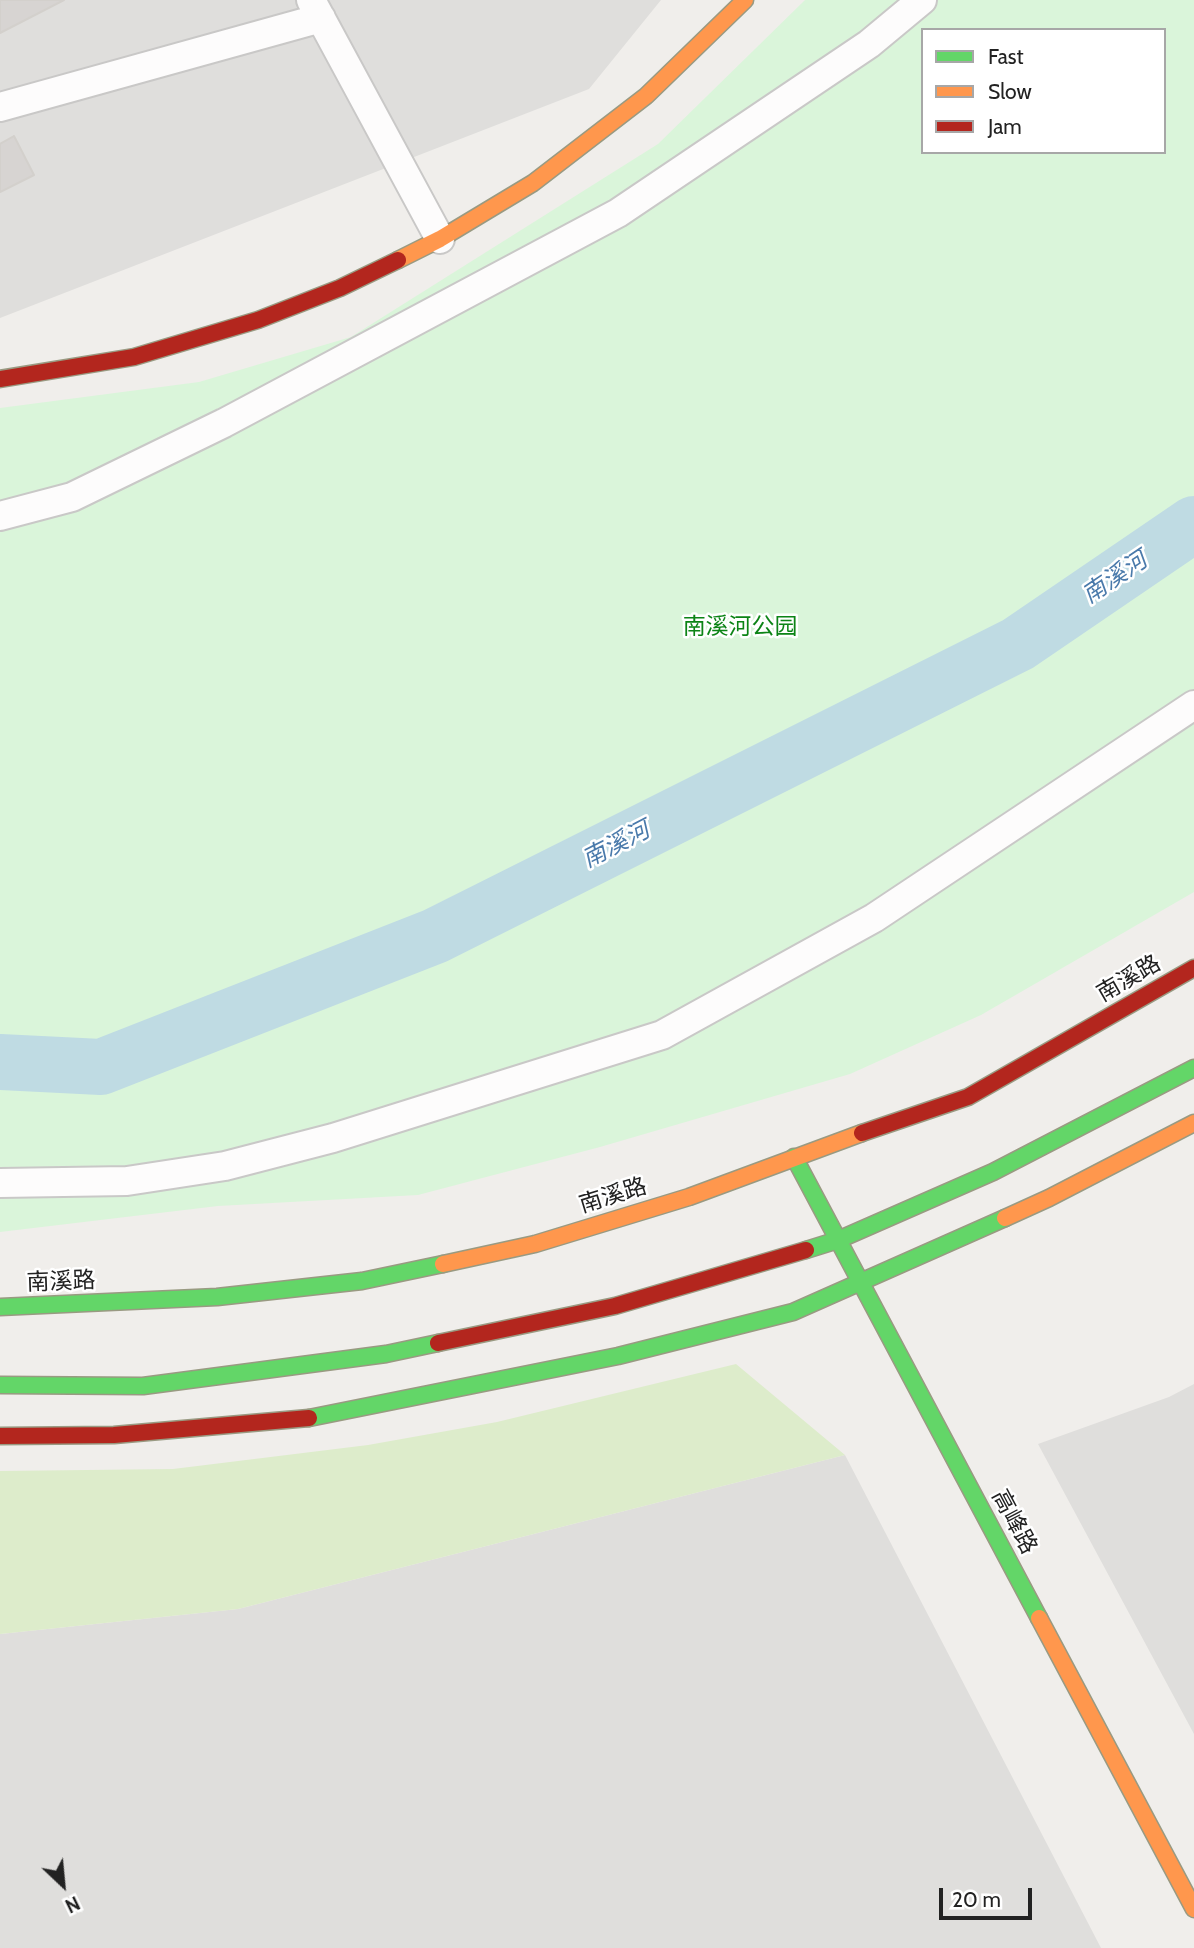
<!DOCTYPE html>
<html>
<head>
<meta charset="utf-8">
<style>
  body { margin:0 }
  #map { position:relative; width:1194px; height:1948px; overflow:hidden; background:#f0eeeb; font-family:Cabin,sans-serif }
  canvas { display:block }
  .legend { position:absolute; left:921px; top:28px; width:245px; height:126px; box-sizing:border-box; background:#fff; border:2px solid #a7a7a7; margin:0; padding:9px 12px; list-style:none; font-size:21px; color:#222 }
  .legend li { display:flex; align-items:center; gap:14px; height:35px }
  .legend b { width:35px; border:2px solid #a7a7a7 }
  .north { position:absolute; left:28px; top:1850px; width:70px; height:70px; -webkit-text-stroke:5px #fff; paint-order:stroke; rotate:154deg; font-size:19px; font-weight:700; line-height:28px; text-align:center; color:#222 }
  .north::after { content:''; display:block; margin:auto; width:24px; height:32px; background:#222; clip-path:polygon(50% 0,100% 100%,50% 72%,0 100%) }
  .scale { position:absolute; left:939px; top:1888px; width:93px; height:32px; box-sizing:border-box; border:4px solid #222; border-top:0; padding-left:9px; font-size:21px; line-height:24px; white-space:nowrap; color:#222; -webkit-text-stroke:5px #fff; paint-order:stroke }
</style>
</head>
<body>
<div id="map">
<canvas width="1194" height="1948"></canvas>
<ul class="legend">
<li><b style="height:9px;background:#63d668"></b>Fast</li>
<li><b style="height:9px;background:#ff974d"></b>Slow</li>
<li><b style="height:9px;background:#b3261e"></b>Jam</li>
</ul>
<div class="north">N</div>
<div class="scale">20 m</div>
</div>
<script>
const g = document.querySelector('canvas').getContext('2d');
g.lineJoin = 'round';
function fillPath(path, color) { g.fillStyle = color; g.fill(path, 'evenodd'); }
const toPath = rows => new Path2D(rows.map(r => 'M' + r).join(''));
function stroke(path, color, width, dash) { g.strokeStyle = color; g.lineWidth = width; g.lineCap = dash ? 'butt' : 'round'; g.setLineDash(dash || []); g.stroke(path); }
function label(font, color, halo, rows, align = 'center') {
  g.font = font + ' Cabin,"Noto Sans SC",sans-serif'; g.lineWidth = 5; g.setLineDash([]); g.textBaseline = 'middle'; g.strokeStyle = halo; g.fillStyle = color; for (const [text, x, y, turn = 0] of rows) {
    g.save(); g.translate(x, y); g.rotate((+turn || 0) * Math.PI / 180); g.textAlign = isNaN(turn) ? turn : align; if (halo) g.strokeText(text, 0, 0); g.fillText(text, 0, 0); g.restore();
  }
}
fillPath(toPath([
  [0,0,661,0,589,89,0,318],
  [1194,1384,1194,1734,1038,1444,1169,1397],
  [845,1455,1101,1948,0,1948,0,1634,238,1609]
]), '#dfdedc');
fillPath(toPath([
  [736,1364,845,1455,238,1609,0,1634,0,1471,173,1469,368,1445,497,1422]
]), '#ddeccb');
fillPath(toPath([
  [805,0,1194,0,1194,892,981,1015,850,1074,600,1147,418,1195,218,1206,0,1232,0,408,199,382,351,337,658,144],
  [923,30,1164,30,1164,152,923,152]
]), '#daf5da');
stroke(toPath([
  [0,1062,101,1067,435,936,1018,644,1194,524]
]), '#bfdbe3', 56);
const building = toPath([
  [0,0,64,0,0,33,0,0],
  [14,136,34,175,0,192,0,144,14,136]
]);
fillPath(building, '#d7d4d2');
stroke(building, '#d3d0cc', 2);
const street = toPath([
  [311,0,440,239],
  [0,107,321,18],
  [0,516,72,497,224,423,618,213,869,44,922,0],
  [0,1183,127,1181,225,1166,333,1138,662,1035,874,918,1194,705]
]);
const fast = toPath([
  [794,1157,1039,1618],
  [806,1250,838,1240,993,1172,1194,1068],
  [0,1307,217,1297,362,1281,443,1264],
  [0,1385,143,1386,386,1354,438,1343],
  [309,1418,618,1356,793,1312,1005,1218]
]);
const slow = toPath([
  [398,260,440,239,533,183,646,96,745,0],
  [1005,1218,1049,1198,1194,1123],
  [443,1264,535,1244,689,1197,862,1133],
  [1039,1618,1194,1909]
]);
const jam = toPath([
  [0,379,134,357,258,320,340,288,398,260],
  [862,1133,968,1097,1194,968],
  [438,1343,615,1306,806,1250],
  [0,1436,114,1435,309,1418]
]);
stroke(street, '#c9c8c7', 32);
stroke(fast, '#999a82', 19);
stroke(slow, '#999a82', 19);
stroke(jam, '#999a82', 19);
stroke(street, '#fdfcfc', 28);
stroke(fast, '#63d668', 16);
stroke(slow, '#ff974d', 16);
stroke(jam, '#b3261e', 16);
label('23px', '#0c8416', '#fff', [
  ["南溪河公园",740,627]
]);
label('23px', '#222', '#fff', [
  ["南溪路",1129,979,-30],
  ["南溪路",613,1196,-17],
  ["南溪路",61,1282,-2],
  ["高峰路",1014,1522,62]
]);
label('italic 24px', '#4a7aab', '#fff', [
  ["南溪河",1115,578,-34],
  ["南溪河",616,845,-27]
]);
</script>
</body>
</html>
